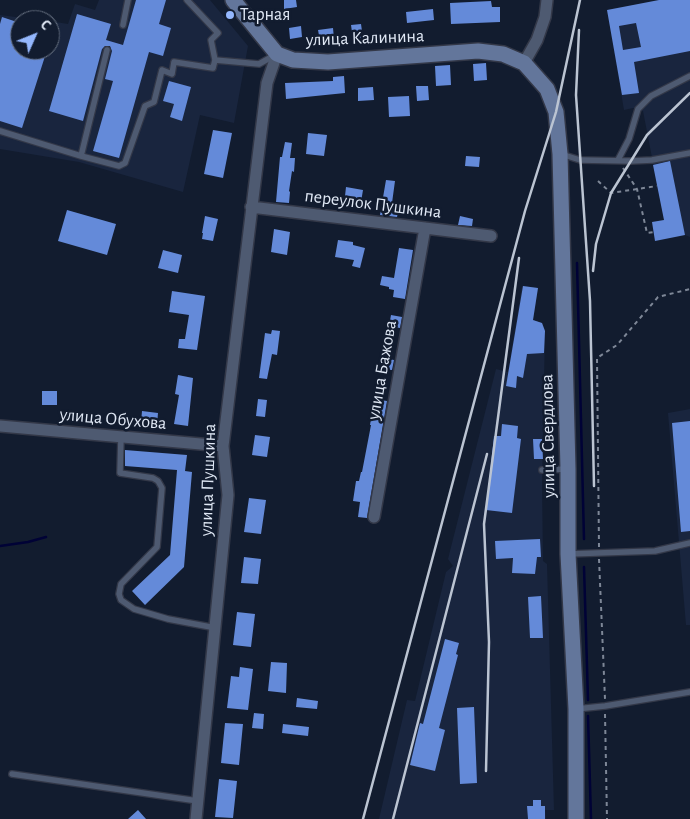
<!DOCTYPE html>
<html>
<head>
<meta charset="utf-8">
<style>
  body { margin:0 }
  #map { position:relative; width:690px; height:819px; overflow:hidden; background:#121c2f; font-family:"Alegreya Sans",sans-serif }
  canvas { display:block }
  .north { position:absolute; left:10px; top:10px; width:50px; height:50px; box-sizing:border-box; background:#121c2f; border:1px solid #646e7e; border-radius:50%; rotate:46deg; font-size:14px; font-weight:700; line-height:20px; text-align:center; color:#e0e8f5 }
  .north::after { content:''; display:block; margin:auto; width:18px; height:22px; background:#94b7fd; clip-path:polygon(50% 0,100% 100%,50% 72%,0 100%) }
</style>
</head>
<body>
<div id="map">
<canvas width="690" height="819"></canvas>
<div class="north">С</div>
</div>
<script>
const g = document.querySelector('canvas').getContext('2d');
g.lineJoin = 'round';
function fillPath(path, color) { g.fillStyle = color; g.fill(path, 'evenodd'); }
const toPath = rows => new Path2D(rows.map(r => 'M' + r).join(''));
function stroke(path, color, width, dash) { g.strokeStyle = color; g.lineWidth = width; g.lineCap = dash ? 'butt' : 'round'; g.setLineDash(dash || []); g.stroke(path); }
function label(font, color, halo, rows, align = 'center') {
  g.font = font + ' "Alegreya Sans",sans-serif'; g.lineWidth = 5; g.setLineDash([]); g.textBaseline = 'middle'; g.strokeStyle = halo; g.fillStyle = color; for (const [text, x, y, turn = 0] of rows) {
    g.save(); g.translate(x, y); g.rotate((+turn || 0) * Math.PI / 180); g.textAlign = isNaN(turn) ? turn : align; if (halo) g.strokeText(text, 0, 0); g.fillText(text, 0, 0); g.restore();
  }
}
fillPath(toPath([
  [99,0,210,0,248,46,234,123,200,115,183,192,79,162,0,149,0,15,39,20,20,20,20,50,50,50,50,21,68,24,75,4,95,10],
  [690,0,690,237,685,235,683,226,666,230,643,111,633,108,624,110,607,10],
  [522,286,538,288,533,320,542,323,545,330,542,484,543,561,547,564,554,810,545,810,546,819,379,819,407,700,415,701,446,572,453,566,448,559,496,369,508,372],
  [690,409,690,625,686,625,668,413]
]), '#19253e');
stroke(toPath([
  [577,263,584,539],
  [0,546,28,542,46,537],
  [584,567,588,700],
  [588,716,591,819]
]), '#000236', 2.5);
fillPath(toPath([
  [136,0,166,0,159,24,171,28,163,56,149,52,119,158,93,151,113,81,105,79,112,51,110,46,105,46,102,49,83,121,49,111,77,14,111,24,106,40,123,45],
  [284,0,296,0,297,7,284,9],
  [659,0,690,0,690,51,634,62,639,93,622,95,607,10],
  [636,23,641,47,623,50,619,26],
  [491,1,492,7,500,7,500,22,451,24,450,3],
  [433,9,434,20,407,23,406,12],
  [2,17,20,23,20,50,47,50,22,128,0,121,0,24],
  [361,24,363,38,353,39,351,25],
  [301,26,302,37,290,39,289,28],
  [333,28,334,39,320,41,318,30],
  [486,63,487,80,474,81,473,64],
  [450,65,451,85,436,86,435,66],
  [344,76,345,93,286,99,285,83,333,81,333,77],
  [169,81,191,87,182,121,170,117,174,104,163,101],
  [416,86,428,86,429,100,417,101],
  [373,87,374,100,358,101,358,88],
  [409,96,410,116,389,117,388,97],
  [213,130,232,133,223,178,204,174],
  [308,133,327,135,324,156,306,154],
  [285,142,292,143,290,158,295,158,294,172,292,171,289,191,290,192,289,203,276,202,280,157,282,157],
  [466,156,480,157,479,167,465,166],
  [670,161,685,235,655,241,652,222,664,220,653,165],
  [386,180,395,181,392,203,400,204,397,217,380,215],
  [346,187,363,190,360,208,344,205],
  [67,210,116,224,107,255,58,241],
  [205,216,218,219,213,241,202,239,203,233,202,233],
  [460,216,473,219,472,226,458,225],
  [274,229,290,232,287,255,271,252],
  [338,240,353,242,353,245,365,248,360,268,352,266,354,260,335,257],
  [399,248,413,250,405,299,393,297,394,290,389,289,389,287,380,285,382,276,394,278],
  [163,250,182,255,178,273,158,268],
  [523,286,538,288,533,320,542,323,545,331,544,353,527,354,523,378,517,376,516,388,506,386],
  [172,291,205,296,197,350,178,348,179,339,185,339,189,315,169,312],
  [391,315,402,317,400,328,389,326],
  [272,330,280,331,277,355,272,354,267,379,259,378,265,333,271,334],
  [383,358,394,360,392,370,382,369],
  [178,375,193,378,188,426,174,424,179,395,175,394],
  [42,391,57,391,57,405,42,405],
  [258,399,267,400,265,417,256,416],
  [374,399,387,401,367,518,358,517,360,502,353,501,356,481,359,481,361,472,362,472,371,425,370,425],
  [142,411,158,413,157,425,141,423],
  [690,421,690,531,681,532,672,423],
  [502,424,518,426,517,438,521,439,512,513,486,510,494,436,501,436],
  [255,435,270,437,267,457,252,455],
  [533,439,542,439,543,459,534,459],
  [125,450,187,455,185,471,192,472,184,567,145,605,132,591,170,555,177,470,125,466],
  [249,498,266,500,261,534,244,532],
  [540,539,541,557,537,557,535,574,512,573,513,558,496,559,495,541],
  [244,557,261,559,258,584,241,583],
  [541,596,543,638,530,638,528,597],
  [237,612,255,614,251,647,233,645],
  [445,639,459,643,456,654,458,655,439,728,445,730,435,771,410,765,420,723,423,724],
  [271,662,287,663,286,693,268,691],
  [240,667,253,669,248,710,227,708,231,676,239,677],
  [297,698,318,701,317,709,296,707],
  [474,707,477,783,460,784,457,708],
  [254,713,264,714,263,729,252,728],
  [225,723,243,724,239,765,221,763],
  [283,724,309,727,308,736,282,733],
  [219,779,237,781,233,818,215,817],
  [533,800,541,800,541,806,545,806,545,819,528,819,527,806,533,806],
  [138,810,146,819,128,819]
]), '#648ad9');
const lane = toPath([
  [187,0,218,33,211,40,215,60],
  [123,25,128,0],
  [107,50,81,156,119,166,125,163,145,106,154,102,162,70,172,74,174,62,213,68,215,60,259,64,275,55],
  [0,131,81,156],
  [561,154,580,160,631,161,652,160,690,153],
  [618,160,629,139,638,109,651,96,690,76],
  [121,437,120,473,153,478,158,481,162,488,157,547,121,584,119,594,121,600,134,609,168,619,216,628],
  [542,470,568,469],
  [568,554,655,551,690,543],
  [576,709,605,706,690,692],
  [12,774,198,801]
]);
const street = toPath([
  [524,63,537,40,545,17,547,0],
  [251,207,491,236],
  [0,426,223,446],
  [374,517,425,228],
  [196,819,228,495,223,446,267,83,277,54]
]);
const secondary = toPath([
  [233,0,277,54,293,60,328,62,478,51,503,54,524,63,547,89,556,112,560,154,568,469,568,554,576,709,576,819]
]);
stroke(lane, '#333848', 8);
stroke(street, '#333848', 14);
stroke(secondary, '#333848', 18);
stroke(toPath([
  [623,168,637,189,647,233,654,232],
  [598,181,611,193,657,186],
  [599,547,597,358,617,345,658,297,690,289],
  [599,559,605,699],
  [605,714,607,819]
]), '#7e8797', 2, [4, 4]);
stroke(lane, '#4e5a71', 5.5);
stroke(street, '#4e5a71', 11);
stroke(secondary, '#63769b', 15);
stroke(toPath([
  [579,30,576,95,590,301,594,486],
  [593,271,596,244,611,193,647,135,690,93],
  [486,771,489,642,484,524,519,258],
  [363,819,525,211,556,112,580,0],
  [393,819,487,454]
]), '#bbc4d2', 2.5);
for (const [x, y, r, color] of [
  [230,15,5,"#94b7fd"]
]) { const dot = new Path2D(); dot.arc(x, y, r, 0, 2 * Math.PI); g.fillStyle = color; g.fill(dot); stroke(dot, '#121c2f', 2); }
label('18px', '#e0e8f5', '#121c2f', [
  ["Тарная",240,15]
], 'left');
label('18px', '#e0e8f5', '#121c2f', [
  ["улица Калинина",365,38,-2],
  ["переулок Пушкина",373,204,7],
  ["улица Бажова",382,370,-80],
  ["улица Обухова",113,419,5],
  ["улица Свердлова",548,436,-91],
  ["улица Пушкина",208,480,-88]
]);
</script>
</body>
</html>
